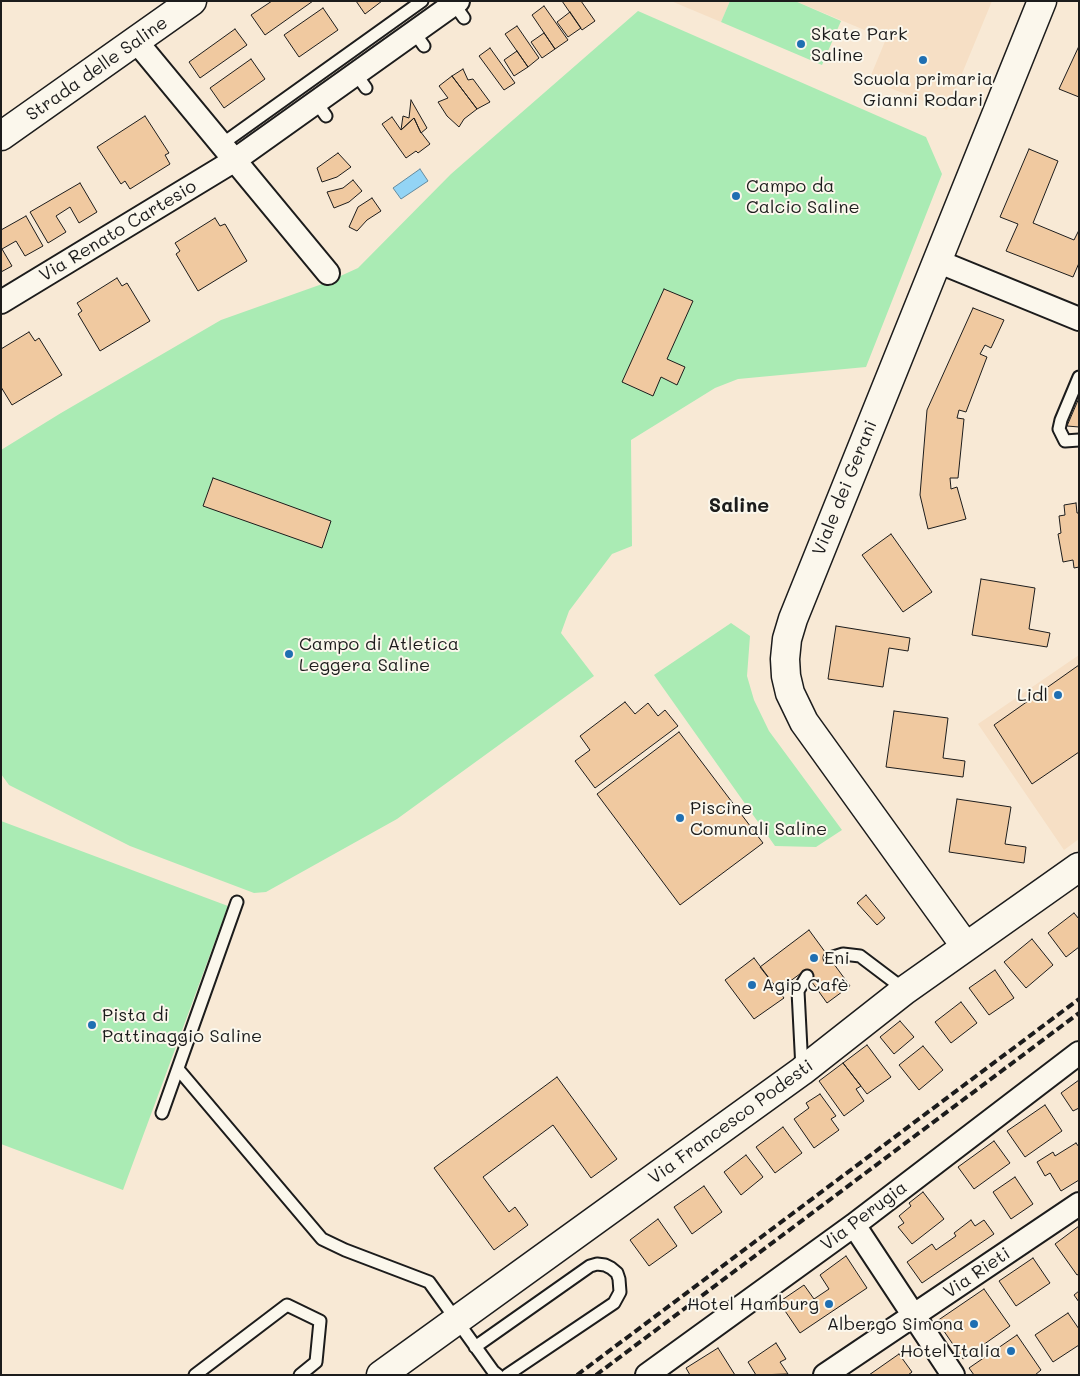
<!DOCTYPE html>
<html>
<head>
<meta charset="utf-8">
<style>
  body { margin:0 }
  #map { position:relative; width:1080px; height:1376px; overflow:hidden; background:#f8e9d5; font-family:Mali,sans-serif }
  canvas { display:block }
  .frame { position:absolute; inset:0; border:2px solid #1c1c1c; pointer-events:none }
</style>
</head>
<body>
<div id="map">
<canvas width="1080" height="1376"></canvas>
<div class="frame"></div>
</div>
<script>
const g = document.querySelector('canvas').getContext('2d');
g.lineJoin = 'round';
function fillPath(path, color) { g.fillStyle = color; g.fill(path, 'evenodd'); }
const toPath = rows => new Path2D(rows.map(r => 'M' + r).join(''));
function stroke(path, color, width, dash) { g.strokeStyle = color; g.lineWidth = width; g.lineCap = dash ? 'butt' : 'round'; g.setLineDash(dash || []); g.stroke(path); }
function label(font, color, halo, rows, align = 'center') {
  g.font = font + ' Mali,sans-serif'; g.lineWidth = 4; g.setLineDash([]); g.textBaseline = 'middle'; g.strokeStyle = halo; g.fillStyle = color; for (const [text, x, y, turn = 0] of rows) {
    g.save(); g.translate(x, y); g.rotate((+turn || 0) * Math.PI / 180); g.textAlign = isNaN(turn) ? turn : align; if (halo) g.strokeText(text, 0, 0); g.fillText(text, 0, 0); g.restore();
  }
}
fillPath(toPath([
  [671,1,730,1,721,22],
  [795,1,992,1,947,110,869,80,886,39],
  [1079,655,1079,839,1064,850,978,724]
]), '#f6dfc5');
fillPath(toPath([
  [730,1,795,1,841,21,822,65,721,22],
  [638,11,926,137,942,174,866,367,738,379,715,388,631,440,632,546,612,554,569,611,561,633,594,676,397,819,266,892,254,893,130,846,9,785,1,774,1,450,61,413,221,320,325,283,358,268,451,174],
  [731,623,750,636,747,676,754,700,769,731,842,830,816,847,775,846,654,675],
  [1,821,228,906,123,1190,1,1144]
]), '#aaebb4');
const water = toPath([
  [420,169,428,181,401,199,393,188,420,169]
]);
fillPath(water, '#93d4f5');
stroke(water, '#638a9e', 1);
const building = toPath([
  [272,1,313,1,265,35,251,15,272,1],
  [356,1,382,1,365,14,356,1],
  [562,1,581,1,595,21,582,30,562,1],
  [544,6,568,40,555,49,532,15,544,6],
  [323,8,338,30,299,57,284,35,323,8],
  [570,12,581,28,568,37,557,22,570,12],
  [517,26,539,58,528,67,505,34,517,26],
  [235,29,247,45,200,78,189,62,235,29],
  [544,33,555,49,542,58,531,42,544,33],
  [1079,46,1079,97,1059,89,1079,46],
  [490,48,515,83,504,90,479,56,490,48],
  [517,51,528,67,514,76,504,60,517,51],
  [251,59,265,79,224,108,210,88,251,59],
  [463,69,468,80,473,79,490,102,477,109,452,76,463,69],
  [452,76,477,109,464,119,459,127,447,116,438,102,448,98,439,86,452,76],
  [411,100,427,128,421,133,414,118,401,130,403,116,409,118,411,100],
  [145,116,169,153,165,155,170,164,130,189,125,181,121,184,97,147,145,116],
  [392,117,401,130,414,118,420,131,430,144,418,153,416,151,406,158,382,124,392,117],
  [1029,149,1058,161,1033,223,1074,240,1079,230,1079,263,1073,277,1006,251,1018,224,1000,217,1029,149],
  [338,153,351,167,337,177,322,182,317,168,338,153],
  [353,180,362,191,349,202,334,208,327,192,343,188,353,180],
  [80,183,97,212,79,223,70,207,56,216,66,232,48,243,30,212,80,183],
  [372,198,381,211,367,220,357,231,349,227,358,207,372,198],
  [26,216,43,246,25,256,16,241,2,249,12,266,1,272,1,230,26,216],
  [215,218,220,226,225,224,247,261,198,291,176,254,180,251,175,243,215,218],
  [117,278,122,286,127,283,150,321,100,351,78,314,82,311,77,303,117,278],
  [664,289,693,301,667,359,685,367,677,385,661,377,653,396,622,382,664,289],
  [973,308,1004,320,991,348,985,345,980,354,987,357,966,412,959,410,957,418,964,419,958,478,950,478,951,489,957,487,966,519,928,529,920,495,927,410,973,308],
  [29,332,35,341,39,338,62,375,12,405,1,387,1,349,29,332],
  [1079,398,1079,427,1067,426,1079,398],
  [213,478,331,521,322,548,203,506,213,478],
  [1076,503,1077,513,1079,513,1079,567,1074,568,1073,560,1063,562,1058,534,1061,533,1059,516,1065,515,1064,505,1076,503],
  [891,534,932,592,903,612,862,555,891,534],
  [981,579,1035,588,1029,629,1050,633,1047,647,972,635,981,579],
  [836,626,910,638,908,651,889,648,883,687,828,679,836,626],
  [1079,665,1079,752,1032,784,994,725,1079,665],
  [625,702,635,714,648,703,658,716,665,710,678,726,595,788,575,761,590,750,580,736,625,702],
  [894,711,948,718,943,758,965,761,963,777,886,767,894,711],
  [679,732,763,843,680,905,597,794,679,732],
  [957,799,1011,807,1005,844,1026,847,1024,863,949,852,957,799],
  [866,895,885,918,877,925,857,903,866,895],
  [1074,913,1079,919,1079,947,1066,957,1048,933,1074,913],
  [809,930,850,986,827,1003,804,971,778,990,760,967,809,930],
  [1032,939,1053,965,1026,988,1004,962,1032,939],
  [754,958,784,998,754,1019,725,980,754,958],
  [995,970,1014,998,989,1015,969,988,995,970],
  [961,1002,977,1023,951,1043,935,1022,961,1002],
  [900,1021,914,1037,894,1054,880,1037,900,1021],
  [867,1045,891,1077,867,1094,843,1063,867,1045],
  [923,1046,943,1070,919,1090,899,1065,923,1046],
  [843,1063,861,1086,856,1089,864,1101,844,1116,819,1081,843,1063],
  [557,1077,617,1159,591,1178,553,1125,483,1177,509,1212,515,1207,528,1225,494,1250,434,1168,557,1077],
  [1079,1080,1079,1108,1073,1111,1061,1093,1079,1080],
  [820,1094,836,1116,831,1119,839,1130,814,1148,794,1119,809,1108,806,1103,820,1094],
  [1045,1105,1062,1131,1025,1157,1007,1131,1045,1105],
  [783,1127,802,1153,775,1173,756,1147,783,1127],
  [994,1141,1010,1163,974,1189,958,1167,994,1141],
  [1076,1143,1079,1147,1079,1180,1061,1191,1050,1173,1045,1176,1037,1162,1053,1152,1055,1156,1076,1143],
  [746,1155,763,1177,741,1195,724,1172,746,1155],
  [1015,1177,1033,1204,1011,1219,993,1192,1015,1177],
  [704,1186,722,1212,692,1234,674,1207,704,1186],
  [923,1192,944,1219,912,1244,898,1227,904,1223,899,1216,911,1206,909,1203,923,1192],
  [658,1219,677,1246,649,1266,630,1240,658,1219],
  [971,1220,975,1226,984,1220,994,1234,922,1283,907,1262,932,1244,936,1250,956,1236,954,1233,971,1220],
  [1079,1226,1079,1274,1077,1275,1055,1244,1079,1226],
  [846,1256,867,1288,800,1333,779,1302,804,1285,814,1299,829,1289,820,1275,846,1256],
  [1033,1258,1050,1283,1016,1306,999,1281,1033,1258],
  [984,1289,1010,1326,963,1359,937,1321,984,1289],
  [1079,1291,1079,1302,1074,1295,1079,1291],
  [1068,1313,1079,1329,1079,1345,1053,1362,1035,1335,1068,1313],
  [1017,1335,1041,1370,1035,1375,974,1375,969,1368,1017,1335],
  [776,1343,786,1359,780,1362,788,1374,756,1375,748,1362,776,1343],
  [718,1348,735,1375,690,1375,686,1368,718,1348],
  [899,1354,912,1372,908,1375,869,1375,899,1354]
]);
fillPath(building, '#f0c9a0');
stroke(building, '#1c1c1c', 1);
const lane = toPath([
  [454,4,464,18],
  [414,32,424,46],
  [356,74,366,88],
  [316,102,326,116],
  [222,144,422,1],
  [1079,377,1061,420,1059,429,1065,441,1079,440],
  [830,958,843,954,860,956,905,990],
  [178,1069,322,1239,345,1250,429,1282,493,1371,498,1375],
  [802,1069,798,991,807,976],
  [162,1113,237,902],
  [475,1347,590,1266,597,1264,605,1265,611,1268,617,1273,619,1279,620,1292,614,1303,507,1375],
  [195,1375,287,1305,320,1321,316,1362,300,1375]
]);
const street = toPath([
  [136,41,328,273],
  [937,261,1079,319],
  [1,302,235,160,458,1],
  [854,1225,953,1375],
  [647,1375,854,1225,1079,1053],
  [825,1375,1079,1204]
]);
const secondary = toPath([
  [1,136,192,1],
  [966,947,804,722,790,693,786,676,785,659,787,639,793,619,1042,1],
  [381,1375,802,1071,905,990,1079,867]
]);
stroke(lane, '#1c1c1c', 15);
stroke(street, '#1c1c1c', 26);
stroke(secondary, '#1c1c1c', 31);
stroke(lane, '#fbf7ec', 11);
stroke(street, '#fbf7ec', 22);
stroke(secondary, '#fbf7ec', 28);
stroke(toPath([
  [577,1375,1079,999],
  [596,1375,1079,1013]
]), '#1c1c1c', 4, [8, 4]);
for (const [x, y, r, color] of [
  [801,44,5,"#1f6fb2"],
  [923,60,5,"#1f6fb2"],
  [736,196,5,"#1f6fb2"],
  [289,654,5,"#1f6fb2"],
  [1058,695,5,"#1f6fb2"],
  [680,818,5,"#1f6fb2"],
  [814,958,5,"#1f6fb2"],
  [752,985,5,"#1f6fb2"],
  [92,1025,5,"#1f6fb2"],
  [829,1304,5,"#1f6fb2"],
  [974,1324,5,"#1f6fb2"],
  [1011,1351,5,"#1f6fb2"]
]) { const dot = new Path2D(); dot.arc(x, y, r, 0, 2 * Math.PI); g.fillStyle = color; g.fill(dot); stroke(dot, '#fbf7ec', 2); }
label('18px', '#1c1c1c', '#fbf7ec', [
  ["Skate Park",811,34],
  ["Saline",811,55],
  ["Scuola primaria",923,79,"center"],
  ["Gianni Rodari",923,100,"center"],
  ["Campo da",746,186],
  ["Calcio Saline",746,207],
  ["Campo di Atletica",299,644],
  ["Leggera Saline",299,665],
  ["Lidl",1048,695,"right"],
  ["Piscine",690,808],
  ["Comunali Saline",690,829],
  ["Eni",824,958],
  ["Agip Cafè",762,985],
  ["Pista di",102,1015],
  ["Pattinaggio Saline",102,1036],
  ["Hotel Hamburg",819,1304,"right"],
  ["Albergo Simona",964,1324,"right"],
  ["Hotel Italia",1001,1351,"right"]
], 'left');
label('18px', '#1c1c1c', '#fbf7ec', [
  ["Strada delle Saline",97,69,-35],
  ["Via Renato Cartesio",118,231,-31],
  ["Viale dei Gerani",845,488,-68],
  ["Via Francesco Podesti",731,1122,-36],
  ["Via Perugia",864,1216,-37],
  ["Via Rieti",977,1273,-34]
]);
label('bold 20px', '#1c1c1c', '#fbf7ec', [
  ["Saline",739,506]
]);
</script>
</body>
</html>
